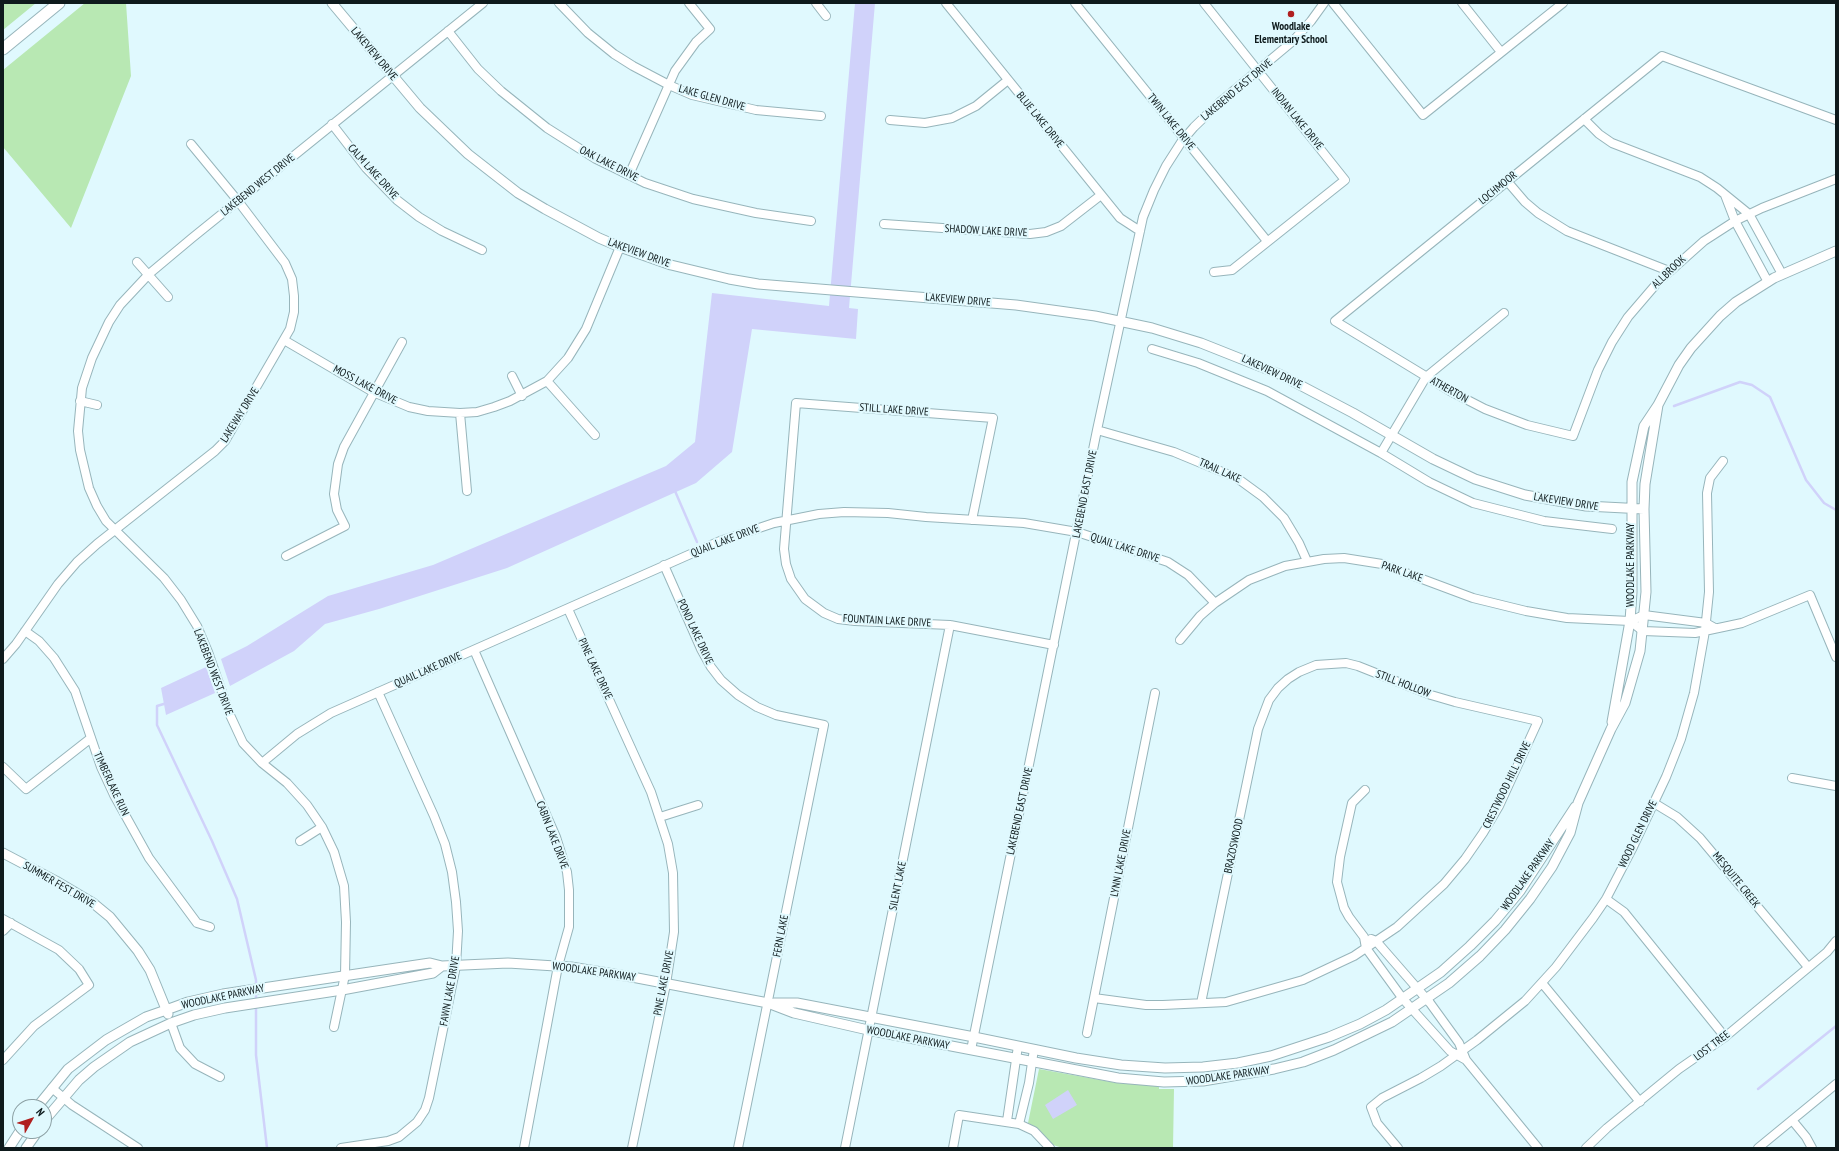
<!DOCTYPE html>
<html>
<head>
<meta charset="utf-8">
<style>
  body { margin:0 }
  #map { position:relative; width:1839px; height:1151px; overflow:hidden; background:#e0f9fe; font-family:"PT Sans Narrow",sans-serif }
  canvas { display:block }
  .frame { position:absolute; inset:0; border:4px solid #0e1a1c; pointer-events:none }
  .north { position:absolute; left:12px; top:1099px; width:40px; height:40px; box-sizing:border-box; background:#e0f9fe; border:1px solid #8ca0a4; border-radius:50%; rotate:51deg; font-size:11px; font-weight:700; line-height:16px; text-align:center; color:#0e1a1c }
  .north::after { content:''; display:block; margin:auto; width:14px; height:18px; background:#b01f1f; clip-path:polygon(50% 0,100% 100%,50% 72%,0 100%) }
</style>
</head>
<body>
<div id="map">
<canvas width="1839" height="1151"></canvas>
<div class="frame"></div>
<div class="north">N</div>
</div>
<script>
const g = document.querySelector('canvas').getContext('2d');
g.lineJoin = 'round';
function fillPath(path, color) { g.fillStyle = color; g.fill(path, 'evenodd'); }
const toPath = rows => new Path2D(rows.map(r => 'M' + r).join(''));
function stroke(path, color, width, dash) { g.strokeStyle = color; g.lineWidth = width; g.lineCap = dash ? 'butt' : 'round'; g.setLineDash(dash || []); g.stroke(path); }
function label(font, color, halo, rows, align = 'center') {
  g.font = font + ' "PT Sans Narrow",sans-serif'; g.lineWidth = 4; g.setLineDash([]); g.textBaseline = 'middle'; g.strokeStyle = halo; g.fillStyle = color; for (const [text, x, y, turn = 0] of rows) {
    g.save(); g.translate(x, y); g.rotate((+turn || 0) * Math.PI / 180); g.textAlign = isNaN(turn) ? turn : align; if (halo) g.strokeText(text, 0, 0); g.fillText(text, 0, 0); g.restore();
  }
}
fillPath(toPath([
  [3,3,36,3,3,30],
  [85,3,126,3,131,76,71,228,3,147,3,70],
  [1039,1069,1117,1083,1159,1085,1159,1089,1174,1089,1173,1148,1063,1148,1053,1145,1040,1131,1028,1123]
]), '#b8e8b3');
fillPath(toPath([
  [855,3,875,3,849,308,858,309,856,339,752,329,732,452,696,483,507,568,379,609,325,624,294,651,230,686,221,659,247,646,328,596,433,565,666,466,695,442,712,293,829,306],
  [206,667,215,693,166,715,161,688],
  [1068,1090,1077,1105,1053,1119,1045,1105]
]), '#d0d2fa');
stroke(toPath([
  [1674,406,1740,382,1752,385,1770,397,1806,480,1824,503,1836,510],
  [675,491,697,542],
  [167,703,157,706,157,725,212,841,237,899,256,980,256,1001],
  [256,1006,256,1055,267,1148],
  [1758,1089,1836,1026]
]), '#d0d2fa', 2.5);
const minor = toPath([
  [559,3,588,33,614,54,633,66,669,85,692,95,756,110,821,116],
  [816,3,826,16],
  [946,3,1120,218,1140,231],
  [1075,3,1267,241],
  [1204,3,1345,180,1232,270,1214,272],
  [1333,3,1423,115,1563,3],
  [1462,3,1501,52],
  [448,31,478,69,501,91,547,128,596,159,645,183,693,199,756,213,811,221],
  [1584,119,1599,134,1612,143,1700,177,1717,188,1749,214,1782,274],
  [890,120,925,123,952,118,976,106,1008,80],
  [1836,120,1662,56,1335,321,1450,391,1485,409,1527,425,1573,436,1598,370,1612,342,1628,317,1658,282,1704,241,1735,221,1762,208,1836,179],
  [332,124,366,168,397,200,419,217,442,231,482,250],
  [629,175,675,71,696,42,710,29,689,3],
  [1507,181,1525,202,1538,213,1567,231,1669,271],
  [1725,195,1735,221,1768,282],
  [884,224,1030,234,1046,232,1061,226,1101,195],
  [137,262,168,297],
  [1504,313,1426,377,1381,453,1429,482,1473,503,1544,521,1612,529],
  [284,340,373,392,409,407,428,411,460,413,477,412,494,407,510,401,547,381,568,358,586,329,620,247],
  [1152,349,1198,363,1267,391,1381,453],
  [512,376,522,396],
  [547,381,595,435],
  [80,401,97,405],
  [460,413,467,491],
  [1097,430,1174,452,1237,478,1263,497,1284,518,1299,543,1307,561],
  [972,520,993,418,796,403,784,549,786,564,791,579,805,599,824,613,838,619,855,621,950,625,1054,645],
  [286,556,345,526,337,510,334,494,338,464,344,447,402,342],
  [664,565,701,649,711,667,721,680,738,695,757,707,776,715,824,725,738,1148],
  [568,609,651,792,668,844,673,873,674,932,666,984,632,1148],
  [1630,621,1643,631,1695,633,1742,623,1810,595,1836,657],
  [25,631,39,641,54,658,75,691,101,767,114,795,149,858,197,923,210,927],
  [1180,640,1200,616,1215,603,1249,580,1285,566,1324,559,1344,558,1382,564,1473,598,1526,611,1567,618,1630,621,1644,615,1706,623,1715,628],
  [474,650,556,837,567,872,569,890,569,927,558,966,524,1148],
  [3,659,16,644,58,584,77,562,97,544,215,451,225,441,290,329,294,312,294,296,292,279,285,263,238,201,191,144],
  [262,763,297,734,331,713,720,541,774,523,819,514,844,512,888,513,926,517,1024,523,1077,532,1168,562,1188,575,1215,603],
  [3,767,26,789,91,738],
  [1792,778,1836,786],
  [1365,790,1352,803,1340,857,1337,882,1344,908,1349,917,1364,937,1366,948,1403,999,1450,1051,1466,1060],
  [1654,803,1677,817,1700,838,1808,967],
  [660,817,698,805],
  [300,841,322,827],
  [1606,899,1624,912,1725,1037],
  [3,919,59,950,79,969,89,985,34,1026,3,1060],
  [3,931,11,923],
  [1371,939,1376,941,1430,1003,1459,1043,1466,1060,1538,1148],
  [1542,983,1640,1102],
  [1094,998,1146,1005,1163,1005,1226,1002,1303,980,1354,956,1397,927,1444,884,1465,859,1483,833,1499,806,1538,721,1455,702,1431,695,1358,666,1346,663,1316,665,1299,672,1288,679,1278,688,1269,700,1258,729,1201,1003],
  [171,1023,180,1048,195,1064,220,1077],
  [334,1027,345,975,346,922,344,886,334,852,322,827,307,805,287,783,262,763,243,743,230,715,208,652,197,626,181,600,164,578,106,521,97,506,89,488,80,450,78,431,82,388,92,358,109,322,120,305,149,274,192,238,483,3],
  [1087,1033,1155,693],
  [971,1050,1097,430,1143,217,1154,190,1166,166,1182,141,1194,127,1220,102,1293,41,1311,21,1324,3],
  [52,1088,72,1105,138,1148],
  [1792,1120,1806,1137,1812,1148],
  [1007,1121,1018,1046],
  [1019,1124,1029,1083,1034,1049],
  [341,1148,388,1141,399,1137,417,1122,425,1110,429,1098,456,966,458,931,456,902,452,872,445,844,434,816,378,692],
  [845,1148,950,625],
  [953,1148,959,1115,1019,1124,1034,1131,1050,1148],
  [1398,1148,1377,1123,1371,1107,1382,1098,1421,1078,1441,1066,1477,1040,1525,1001,1556,967,1593,918,1606,899,1632,849,1666,777,1681,739,1694,693,1705,631,1709,592,1707,493,1710,478,1723,461],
  [1586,1148,1607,1128,1679,1069,1725,1037,1827,952,1836,941],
  [1758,1148,1836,1084]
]);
const tertiary = toPath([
  [332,3,420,108,468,154,518,193,545,209,599,238,620,247,671,265,729,279,758,284,1016,305,1095,316,1152,328,1201,343,1279,374,1353,413,1433,459,1475,479,1525,495,1586,506,1644,509],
  [1612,722,1630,621,1632,592,1632,482,1644,426,1658,405,1679,365,1691,348,1720,316,1736,302,1774,278,1836,251],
  [3,853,56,881,93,903,110,917,138,951,150,970,168,1014],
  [774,1003,797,1003,974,1037,1076,1058,1121,1065,1165,1068,1203,1067,1238,1063,1271,1056,1329,1037,1360,1024,1386,1010,1441,972,1470,946,1495,921,1520,891,1575,807],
  [37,1107,68,1069,106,1040,146,1017,166,1010,188,1002,223,994,430,963,442,966,508,963,571,967,632,977,768,1003,794,1013,868,1030,1118,1078,1164,1082,1203,1081,1274,1069,1303,1062,1334,1050,1392,1022,1449,983,1480,956,1505,930,1530,899,1552,867,1570,833,1578,803,1611,729,1625,703,1640,651,1646,592,1644,509,1645,484,1658,405],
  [44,1121,79,1080,94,1067,130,1042,171,1023,194,1015,225,1008,342,990,433,973,442,966],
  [9,1148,20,1131],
  [26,1148,38,1131]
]);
const secondary = toPath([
  [3,49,59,3]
]);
stroke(minor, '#97b5bb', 10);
stroke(tertiary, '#97b5bb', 11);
stroke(secondary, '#97b5bb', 13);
stroke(minor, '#fff', 8);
stroke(tertiary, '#fff', 9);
stroke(secondary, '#fff', 11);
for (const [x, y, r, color] of [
  [1291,14,4,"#b01f1f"]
]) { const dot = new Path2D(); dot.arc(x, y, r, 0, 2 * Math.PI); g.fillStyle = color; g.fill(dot); stroke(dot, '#e0f9fe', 1.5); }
label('bold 11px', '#0e1a1c', '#e0f9fe', [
  ["Woodlake",1291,27],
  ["Elementary School",1291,40]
]);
label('11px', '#0e1a1c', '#e0f9fe', [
  ["LAKEVIEW DRIVE",374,54,50],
  ["LAKEBEND EAST DRIVE",1237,90,-40],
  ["LAKE GLEN DRIVE",712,98,16],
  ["INDIAN LAKE DRIVE",1297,119,51],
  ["BLUE LAKE DRIVE",1040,120,51],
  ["TWIN LAKE DRIVE",1171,122,51],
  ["OAK LAKE DRIVE",609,164,27],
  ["CALM LAKE DRIVE",373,172,48],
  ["LAKEBEND WEST DRIVE",258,185,-39],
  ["LOCHMOOR",1498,188,-39],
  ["SHADOW LAKE DRIVE",986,231,3],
  ["LAKEVIEW DRIVE",639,253,20],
  ["ALLBROOK",1669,272,-44],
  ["LAKEVIEW DRIVE",958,300,5],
  ["LAKEVIEW DRIVE",1272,372,25],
  ["MOSS LAKE DRIVE",365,385,28],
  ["ATHERTON",1449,390,29],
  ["STILL LAKE DRIVE",894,410,4],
  ["LAKEWAY DRIVE",240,415,-58],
  ["TRAIL LAKE",1220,471,24],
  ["LAKEBEND EAST DRIVE",1085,494,-79],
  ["LAKEVIEW DRIVE",1566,502,9],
  ["QUAIL LAKE DRIVE",725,541,-21],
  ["QUAIL LAKE DRIVE",1125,548,18],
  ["WOODLAKE PARKWAY",1631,565,-90],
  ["PARK LAKE",1402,572,19],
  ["FOUNTAIN LAKE DRIVE",887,621,3],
  ["POND LAKE DRIVE",695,632,65],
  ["PINE LAKE DRIVE",595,669,65],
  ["QUAIL LAKE DRIVE",428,670,-24],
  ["LAKEBEND WEST DRIVE",213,672,69],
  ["STILL HOLLOW",1403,684,21],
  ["TIMBERLAKE RUN",111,784,65],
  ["CRESTWOOD HILL DRIVE",1507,785,-64],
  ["LAKEBEND EAST DRIVE",1020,811,-78],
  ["WOOD GLEN DRIVE",1638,834,-64],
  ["CABIN LAKE DRIVE",552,835,69],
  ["BRAZOSWOOD",1234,846,-78],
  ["LYNN LAKE DRIVE",1121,863,-79],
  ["WOODLAKE PARKWAY",1528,875,-55],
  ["MESQUITE CREEK",1736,880,51],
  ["SUMMER FEST DRIVE",59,885,30],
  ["SILENT LAKE",898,886,-79],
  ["FERN LAKE",781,936,-79],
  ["WOODLAKE PARKWAY",594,972,8],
  ["PINE LAKE DRIVE",664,983,-79],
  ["FAWN LAKE DRIVE",450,991,-80],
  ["WOODLAKE PARKWAY",223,997,-12],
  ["WOODLAKE PARKWAY",908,1038,11],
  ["LOST TREE",1712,1046,-37],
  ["WOODLAKE PARKWAY",1228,1076,-8]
]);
</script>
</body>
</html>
